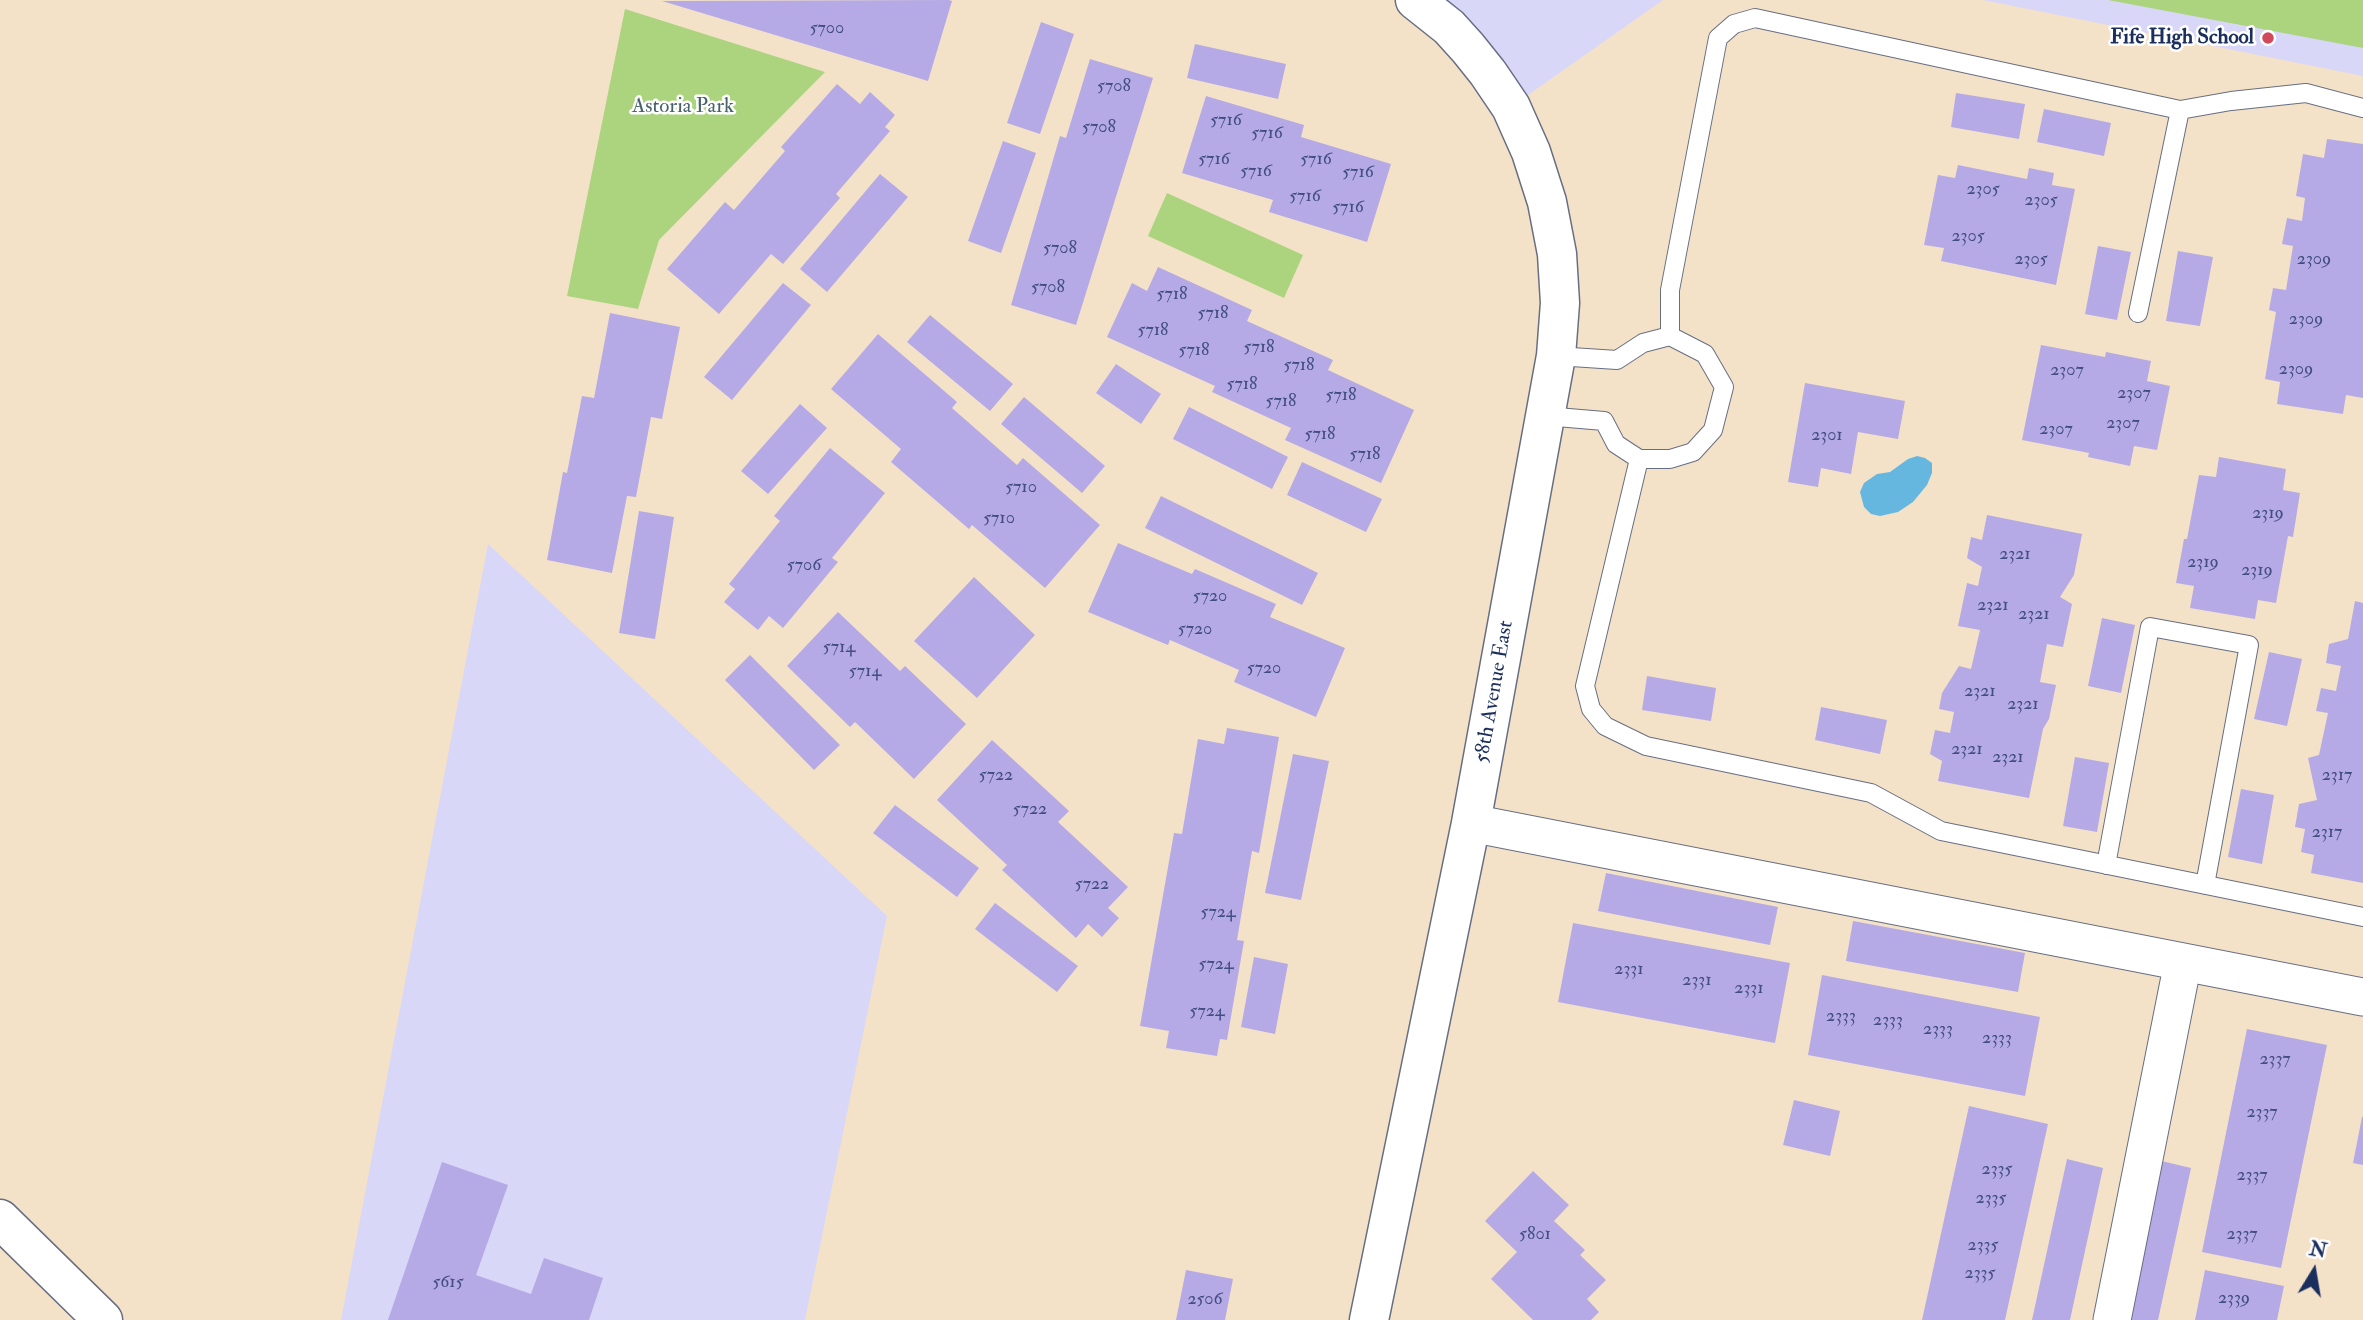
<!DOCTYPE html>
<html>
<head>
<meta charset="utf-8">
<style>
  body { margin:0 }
  #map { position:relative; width:2363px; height:1320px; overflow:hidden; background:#f4e2c8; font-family:"IM FELL Double Pica",serif }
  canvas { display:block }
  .north { position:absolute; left:2279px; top:1236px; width:70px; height:70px; -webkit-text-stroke:5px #fff; paint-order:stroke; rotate:11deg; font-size:19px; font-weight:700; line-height:28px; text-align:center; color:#1b2f5e }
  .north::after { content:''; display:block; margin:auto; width:24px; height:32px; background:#1b2f5e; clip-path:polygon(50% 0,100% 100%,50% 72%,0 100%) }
</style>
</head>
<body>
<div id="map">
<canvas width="2363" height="1320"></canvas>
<div class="north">N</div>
</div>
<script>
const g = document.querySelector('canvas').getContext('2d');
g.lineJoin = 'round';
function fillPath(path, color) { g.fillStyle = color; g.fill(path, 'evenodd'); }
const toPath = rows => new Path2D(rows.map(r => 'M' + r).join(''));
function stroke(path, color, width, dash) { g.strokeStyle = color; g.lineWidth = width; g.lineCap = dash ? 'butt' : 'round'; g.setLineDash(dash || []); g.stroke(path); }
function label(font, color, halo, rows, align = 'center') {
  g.font = font + ' "IM FELL Double Pica",serif'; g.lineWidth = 5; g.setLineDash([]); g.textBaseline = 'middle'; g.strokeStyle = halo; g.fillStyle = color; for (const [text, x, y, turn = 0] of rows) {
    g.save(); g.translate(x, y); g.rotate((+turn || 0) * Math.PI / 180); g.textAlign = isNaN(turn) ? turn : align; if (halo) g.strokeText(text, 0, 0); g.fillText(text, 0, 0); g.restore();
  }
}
fillPath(toPath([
  [1415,0,1663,0,1511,107],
  [1983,0,2363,0,2363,76],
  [488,544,887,916,805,1320,341,1320]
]), '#d8d7f8');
fillPath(toPath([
  [2108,0,2363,0,2363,48],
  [625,9,825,72,659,240,638,309,567,296],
  [1167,193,1303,255,1284,298,1148,236]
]), '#acd47f');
fillPath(toPath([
  [1917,456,1925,458,1932,463,1932,473,1927,485,1913,502,1898,512,1880,516,1871,514,1864,507,1860,492,1864,483,1877,474,1890,472,1908,459]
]), '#65b7e0');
fillPath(toPath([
  [949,0,952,1,928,81,662,1],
  [1041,22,1074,34,1040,134,1007,123],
  [1195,44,1286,64,1278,99,1187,78],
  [1090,59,1153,78,1076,325,1011,305,1060,136,1066,138],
  [837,84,860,104,870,92,895,115,885,127,890,131,836,194,840,198,783,264,771,254,719,314,667,269,725,202,734,210,785,151,781,147],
  [1956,93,2025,104,2019,139,1951,127],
  [1206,96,1304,125,1301,137,1391,164,1367,242,1269,212,1273,200,1182,173],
  [2044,109,2111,123,2104,156,2037,142],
  [2327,139,2363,144,2363,398,2346,395,2343,414,2277,404,2280,382,2265,379,2276,312,2269,310,2273,288,2286,290,2293,246,2282,244,2287,218,2302,221,2305,198,2296,196,2303,154,2324,158],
  [1003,141,1036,153,1001,253,968,241],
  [1958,165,2027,179,2029,168,2054,173,2052,185,2075,189,2056,285,1941,261,1944,248,1924,245,1938,175,1955,178],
  [880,174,908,197,827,292,800,269],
  [2098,246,2131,252,2117,320,2085,314],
  [2178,251,2213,257,2200,326,2166,321],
  [1158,267,1252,310,1247,321,1333,360,1328,370,1414,410,1381,483,1285,440,1291,428,1212,392,1215,386,1107,337,1132,283,1147,291],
  [783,283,811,305,732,400,704,377],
  [610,313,680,327,662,419,651,417,636,497,627,496,612,573,547,560,563,472,567,473,582,396,594,398],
  [930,315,1013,384,990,411,907,342],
  [878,334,957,402,952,408,1017,465,1023,458,1100,525,1045,588,972,525,969,529,891,462,901,449,831,389],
  [2041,345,2105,357,2106,352,2151,361,2147,381,2170,386,2157,450,2134,446,2130,466,2088,457,2089,453,2022,440],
  [1116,364,1161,394,1141,424,1096,393],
  [1805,383,1905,401,1898,439,1858,432,1851,474,1821,468,1818,487,1788,482],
  [1024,397,1105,466,1082,493,1001,424],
  [800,404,827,428,768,494,741,471],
  [1189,407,1288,457,1272,489,1173,439],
  [830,448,885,493,832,558,838,562,783,628,769,616,758,630,724,602,735,589,729,584,780,521,774,516],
  [2219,457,2286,469,2283,490,2300,493,2293,537,2288,536,2276,603,2258,600,2255,619,2190,608,2194,586,2176,583,2184,539,2187,539,2199,475,2216,477],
  [1302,462,1382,499,1366,532,1287,495],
  [1161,496,1318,573,1302,605,1145,528],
  [639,511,674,517,655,639,619,633],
  [1987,515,2082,534,2074,575,2060,597,2072,604,2063,647,2047,644,2040,682,2056,685,2049,719,2043,729,2029,798,1938,781,1942,761,1930,754,1935,730,1950,733,1954,712,1939,709,1942,693,1959,666,1971,669,1980,630,1958,626,1967,583,1978,586,1982,567,1967,558,1971,537,1982,540],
  [1118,543,1192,574,1195,569,1276,604,1270,617,1345,648,1316,717,1234,682,1239,670,1170,640,1168,645,1088,612],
  [974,577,1035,635,977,698,914,641],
  [2355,601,2363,603,2363,883,2311,873,2314,855,2301,852,2305,829,2295,827,2299,804,2317,800,2308,758,2319,755,2328,713,2316,711,2321,688,2336,691,2341,666,2326,663,2329,644,2348,639],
  [838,612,900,671,905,666,966,724,914,779,855,722,850,727,787,666],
  [2102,618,2135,625,2121,693,2088,686],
  [2269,652,2302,659,2287,726,2254,719],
  [750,655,840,745,814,770,725,680],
  [1647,676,1716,688,1711,721,1642,710],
  [1821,707,1887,720,1880,754,1815,740],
  [1227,728,1279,737,1259,853,1252,851,1237,940,1244,941,1227,1040,1220,1039,1217,1056,1166,1048,1169,1031,1140,1026,1174,833,1182,834,1198,739,1224,744],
  [992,740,1069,811,1058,822,1128,887,1108,908,1119,918,1102,937,1088,924,1076,938,1002,870,1007,865,937,800],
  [1293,754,1329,761,1301,900,1265,893],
  [2075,757,2109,763,2097,832,2063,826],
  [2241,789,2274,795,2262,864,2228,857],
  [895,805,979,868,957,897,873,833],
  [1606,873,1778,907,1770,945,1598,911],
  [995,903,1078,966,1057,992,975,929],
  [1853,921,2025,953,2018,992,1846,961],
  [1573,923,1790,963,1775,1043,1558,1002],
  [1254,957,1288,964,1275,1034,1241,1027],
  [1822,975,2040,1017,2025,1096,1808,1055],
  [2247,1029,2327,1045,2281,1268,2202,1252],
  [1794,1100,1840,1111,1830,1156,1783,1145],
  [1969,1106,2048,1124,2005,1320,1922,1320],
  [2362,1117,2363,1117,2363,1165,2353,1163],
  [2067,1159,2103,1168,2070,1320,2032,1320],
  [2153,1159,2191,1168,2158,1320,2118,1320],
  [442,1162,508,1185,476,1275,531,1294,544,1258,603,1278,589,1320,388,1320],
  [1533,1171,1569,1205,1554,1221,1585,1250,1580,1255,1606,1280,1587,1299,1599,1312,1591,1320,1533,1320,1491,1279,1517,1252,1485,1221],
  [1186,1270,1233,1279,1225,1320,1176,1320],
  [2205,1270,2284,1286,2277,1320,2195,1320]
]), '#b5aae6');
const service = toPath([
  [2138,313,2180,110],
  [1670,336,1670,290,1718,38,1734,24,1755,18,2180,110,2231,101,2306,93,2363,108],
  [1545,416,1604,421,1616,444,1639,459,1670,459,1693,452,1713,430,1724,387,1705,354,1670,336,1643,343,1617,360,1556,356],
  [1639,459,1585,686,1591,709,1605,726,1646,746,1871,793,1941,831,2363,917],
  [2106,865,2150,627,2249,645,2205,885]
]);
const minor = toPath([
  [1471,823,2363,997],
  [2112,1320,2183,962]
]);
const tertiary = toPath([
  [1369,1320,1471,823,1556,356,1560,303,1557,254,1547,202,1531,152,1511,107,1488,73,1468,48,1449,27,1415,0]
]);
const secondary = toPath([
  [0,1219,103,1320]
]);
stroke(service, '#676e83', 20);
stroke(minor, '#676e83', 39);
stroke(tertiary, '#676e83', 41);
stroke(secondary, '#676e83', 41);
stroke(service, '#fff', 18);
stroke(minor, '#fff', 37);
stroke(tertiary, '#fff', 38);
stroke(secondary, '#fff', 38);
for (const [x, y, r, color] of [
  [2268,38,7,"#d1495b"]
]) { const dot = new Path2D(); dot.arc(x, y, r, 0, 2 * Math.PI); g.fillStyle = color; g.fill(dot); stroke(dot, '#fff', 2.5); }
label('18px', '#424e80', null, [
  ["5700",827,29],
  ["5708",1114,87],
  ["5716",1226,121],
  ["5708",1099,128],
  ["5716",1267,134],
  ["5716",1214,160],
  ["5716",1316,160],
  ["5716",1256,172],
  ["5716",1358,173],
  ["2305",1983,190],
  ["5716",1305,197],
  ["2305",2041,201],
  ["5716",1348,208],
  ["2305",1968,237],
  ["5708",1060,249],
  ["2305",2031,260],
  ["2309",2314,260],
  ["5708",1048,288],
  ["5718",1172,295],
  ["5718",1213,314],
  ["2309",2306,320],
  ["5718",1153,331],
  ["5718",1259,348],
  ["5718",1194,351],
  ["5718",1299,366],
  ["2309",2296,370],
  ["2307",2067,371],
  ["5718",1242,385],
  ["2307",2134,394],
  ["5718",1341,396],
  ["5718",1281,402],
  ["2307",2123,424],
  ["2307",2056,430],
  ["5718",1320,435],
  ["2301",1827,436],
  ["5718",1365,455],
  ["5710",1021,488],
  ["2319",2268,514],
  ["5710",999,519],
  ["2321",2015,555],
  ["2319",2203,563],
  ["5706",804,566],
  ["2319",2257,571],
  ["5720",1210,597],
  ["2321",1993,606],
  ["2321",2034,615],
  ["5720",1195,630],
  ["5714",839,648],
  ["5720",1264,669],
  ["5714",865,672],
  ["2321",1980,692],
  ["2321",2023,705],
  ["2321",1967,750],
  ["2321",2008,758],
  ["5722",996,776],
  ["2317",2337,776],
  ["5722",1030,810],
  ["2317",2327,833],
  ["5722",1092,885],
  ["5724",1218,913],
  ["5724",1216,965],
  ["2331",1629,970],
  ["2331",1697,981],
  ["2331",1749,989],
  ["5724",1207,1012],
  ["2333",1841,1017],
  ["2333",1888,1021],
  ["2333",1938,1030],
  ["2333",1997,1039],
  ["2337",2275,1060],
  ["2337",2262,1113],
  ["2335",1997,1170],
  ["2337",2252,1176],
  ["2335",1991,1199],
  ["5801",1535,1235],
  ["2337",2242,1235],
  ["2335",1983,1246],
  ["2335",1980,1274],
  ["5615",448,1283],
  ["2339",2234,1299],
  ["2506",1205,1300]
]);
label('bold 21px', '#1b2f5e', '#fff', [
  ["Fife High School",2254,38]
], 'right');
label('21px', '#466168', '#fff', [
  ["Astoria Park",683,107]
]);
label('21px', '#1b2f5e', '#fff', [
  ["58th Avenue East",1495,692,-80]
]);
</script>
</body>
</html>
